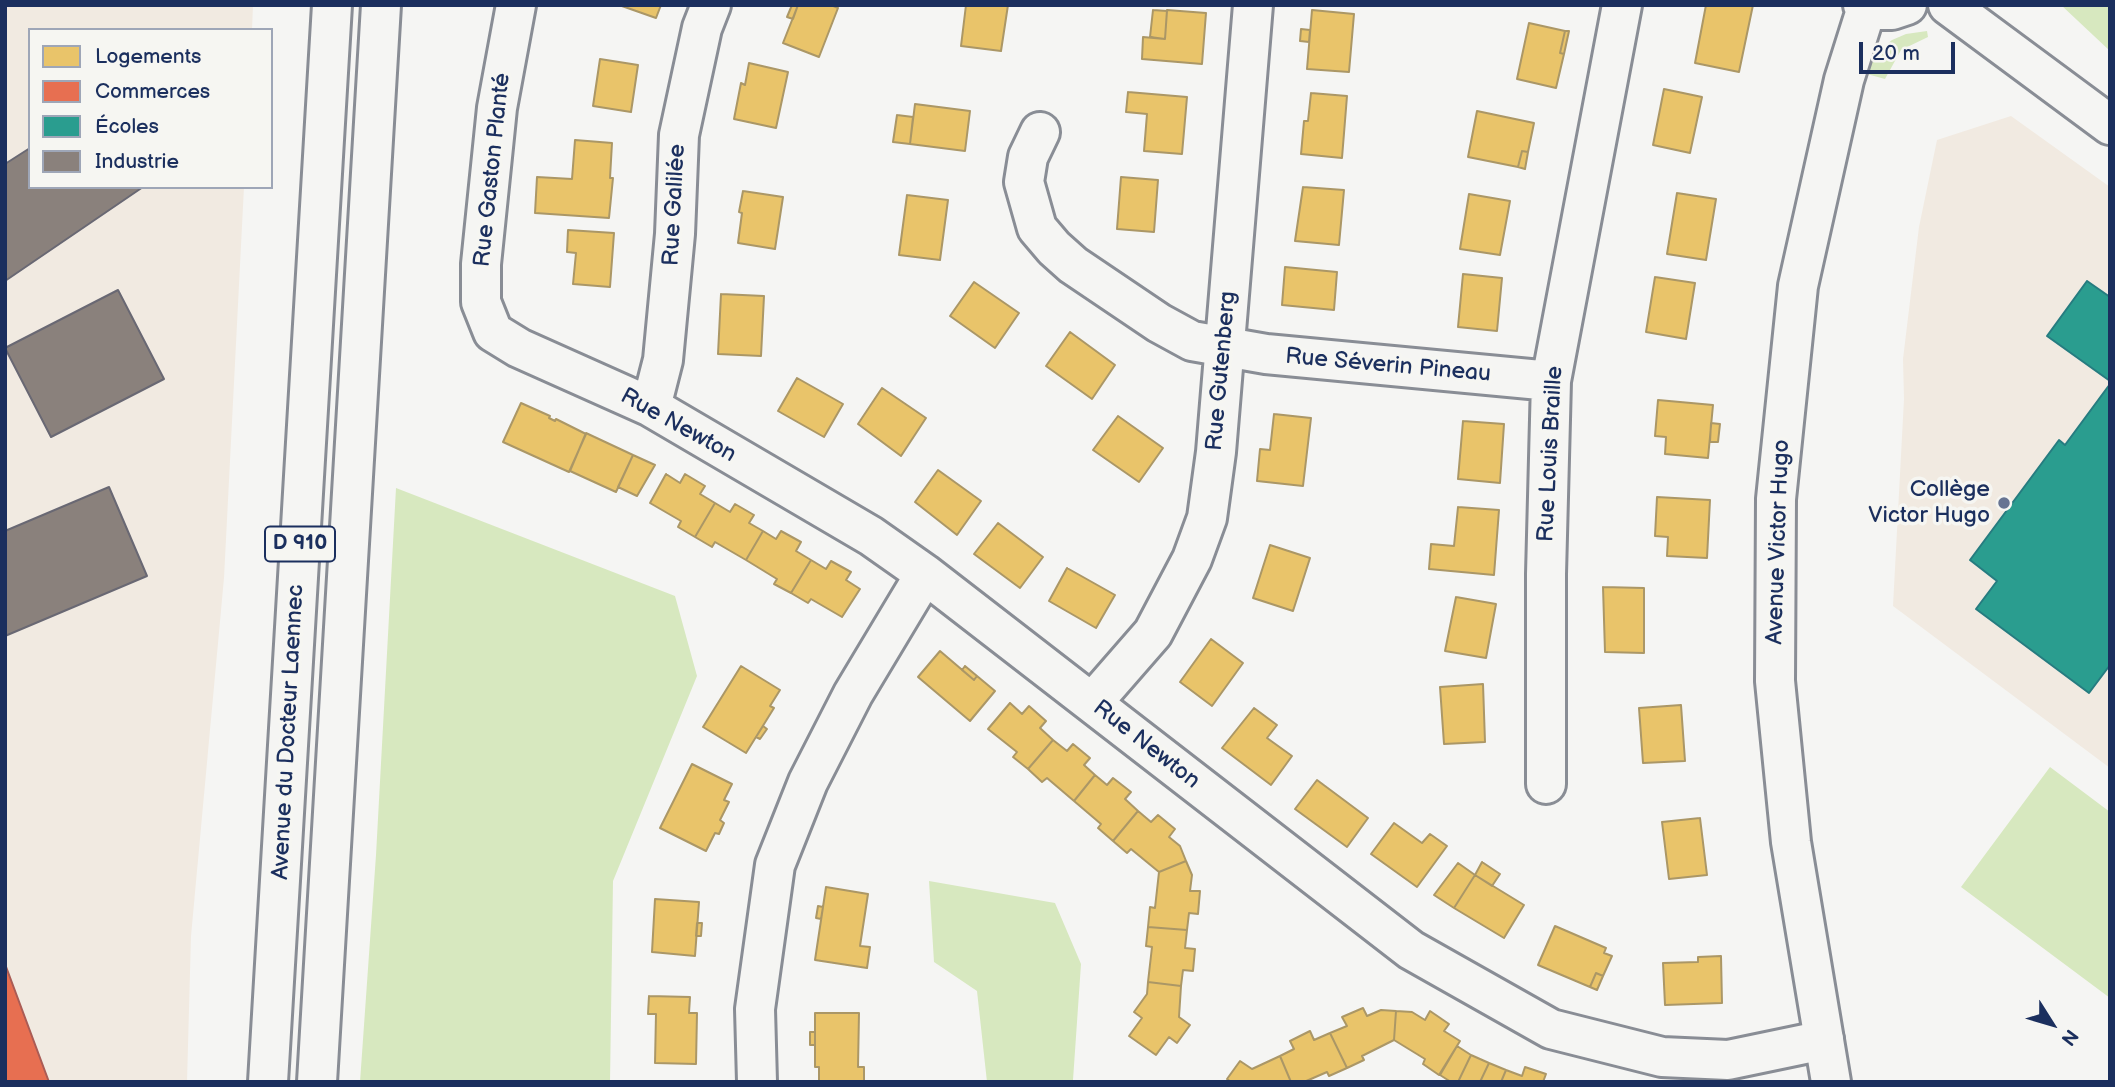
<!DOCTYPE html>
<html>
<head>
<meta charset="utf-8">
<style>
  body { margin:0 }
  #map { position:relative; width:2115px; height:1087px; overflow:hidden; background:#f5f5f3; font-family:"Balsamiq Sans",sans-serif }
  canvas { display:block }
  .frame { position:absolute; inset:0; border:7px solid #1b2f5e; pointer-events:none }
  .legend { position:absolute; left:28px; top:28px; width:245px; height:161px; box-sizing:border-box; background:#f6f6f2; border:2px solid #9ea6b7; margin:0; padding:9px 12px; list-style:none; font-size:21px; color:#1b2f5e }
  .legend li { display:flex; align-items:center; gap:14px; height:35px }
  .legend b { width:35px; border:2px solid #9ea6b7 }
  .north { position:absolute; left:2017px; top:989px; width:70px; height:70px; -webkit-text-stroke:5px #f6f6f2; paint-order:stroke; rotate:127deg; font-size:19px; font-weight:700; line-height:28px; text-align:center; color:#1b2f5e }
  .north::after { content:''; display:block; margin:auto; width:24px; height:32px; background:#1b2f5e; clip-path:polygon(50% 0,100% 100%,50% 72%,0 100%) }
  .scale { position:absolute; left:1859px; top:42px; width:96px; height:32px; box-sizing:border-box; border:4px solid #1b2f5e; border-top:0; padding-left:9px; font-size:21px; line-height:24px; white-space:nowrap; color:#1b2f5e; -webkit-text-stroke:5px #f6f6f2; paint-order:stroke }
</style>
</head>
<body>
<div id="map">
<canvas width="2115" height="1087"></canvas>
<div class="frame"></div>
<ul class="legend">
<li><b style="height:19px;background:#e9c46a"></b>Logements</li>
<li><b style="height:19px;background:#e76f51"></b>Commerces</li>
<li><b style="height:19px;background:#2a9d8f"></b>Écoles</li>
<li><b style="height:19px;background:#8a817c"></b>Industrie</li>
</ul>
<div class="north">N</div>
<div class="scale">20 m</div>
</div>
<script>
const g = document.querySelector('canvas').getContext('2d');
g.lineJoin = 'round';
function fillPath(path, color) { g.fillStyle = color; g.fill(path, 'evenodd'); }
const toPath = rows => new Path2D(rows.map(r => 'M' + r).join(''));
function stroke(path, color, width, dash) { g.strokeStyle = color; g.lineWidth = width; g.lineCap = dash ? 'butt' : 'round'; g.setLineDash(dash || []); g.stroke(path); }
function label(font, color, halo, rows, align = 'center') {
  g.font = font + ' "Balsamiq Sans",sans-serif'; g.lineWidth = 7; g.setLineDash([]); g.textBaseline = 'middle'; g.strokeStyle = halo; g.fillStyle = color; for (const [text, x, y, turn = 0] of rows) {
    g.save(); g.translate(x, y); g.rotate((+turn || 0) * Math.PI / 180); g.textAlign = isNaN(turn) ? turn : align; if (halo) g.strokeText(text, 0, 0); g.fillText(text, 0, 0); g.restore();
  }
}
fillPath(toPath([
  [5,5,253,5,252,30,30,30,30,187,244,187,224,578,191,936,187,1082,5,1082],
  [2011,116,2110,187,2110,768,1893,606,1904,399,1903,359,1919,227,1937,140]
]), '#f1eae1');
fillPath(toPath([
  [2061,5,2110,5,2110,51],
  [1927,31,1928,37,1901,50,1885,79,1867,74,1877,52,1892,40,1906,34],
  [396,488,675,596,697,676,613,881,610,1082,360,1082,376,855],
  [2050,767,2110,812,2110,998,1961,887],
  [929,881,1055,903,1081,964,1073,1080,1076,1082,987,1082,977,991,934,962]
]), '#d7e8bf');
const homes = toPath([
  [619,5,661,5,656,18,619,5],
  [792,5,798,5,793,19,787,17,792,5],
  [798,5,831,5,838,8,819,57,783,43,798,5],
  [966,5,1008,5,1001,51,961,46,966,5],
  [1706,5,1753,5,1739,72,1695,63,1706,5],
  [1153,10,1167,11,1165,39,1150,37,1153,10],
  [1167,10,1206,13,1202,64,1142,59,1143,37,1165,39,1167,10],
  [1312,10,1354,14,1349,72,1307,69,1312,10],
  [1529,23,1565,31,1560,53,1564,54,1556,88,1517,79,1529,23],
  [1301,29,1310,30,1309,42,1300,41,1301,29],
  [1565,31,1569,31,1564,54,1560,53,1565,31],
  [600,59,638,65,631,112,593,106,600,59],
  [749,63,788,72,776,128,734,119,741,83,745,85,749,63],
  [1664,89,1702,97,1690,153,1653,145,1664,89],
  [1128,92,1187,97,1182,154,1144,151,1147,114,1126,112,1128,92],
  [1311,93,1347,96,1342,158,1301,154,1304,121,1308,121,1311,93],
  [915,104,970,111,965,151,910,144,915,104],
  [1477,111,1534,123,1528,152,1522,151,1518,167,1468,157,1477,111],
  [897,115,913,117,910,144,893,142,897,115],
  [575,140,612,143,610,178,613,178,609,218,535,213,537,177,572,179,575,140],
  [1522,151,1528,152,1525,169,1518,167,1522,151],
  [1121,177,1158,180,1154,232,1117,229,1121,177],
  [1303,187,1344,190,1339,245,1295,241,1303,187],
  [743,191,783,197,775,249,738,243,742,213,739,212,743,191],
  [1677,193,1716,199,1706,260,1667,254,1677,193],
  [1469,194,1510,201,1500,255,1460,249,1469,194],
  [907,195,948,200,940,260,899,255,907,195],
  [568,230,614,233,610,287,573,284,576,253,567,252,568,230],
  [1285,267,1337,272,1334,310,1282,305,1285,267],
  [1463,274,1502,278,1497,331,1458,327,1463,274],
  [1655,277,1695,283,1686,339,1646,332,1655,277],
  [974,282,1019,313,995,348,950,316,974,282],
  [721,294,764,296,761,356,718,354,721,294],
  [1070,332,1115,365,1092,399,1046,366,1070,332],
  [797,378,843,404,824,437,778,411,797,378],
  [882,388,926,418,901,456,858,424,882,388],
  [1658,400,1713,405,1708,458,1665,454,1666,437,1655,436,1658,400],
  [521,403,550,416,549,418,555,421,556,419,586,434,569,472,503,442,521,403],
  [1274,414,1311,418,1303,486,1257,481,1260,449,1270,450,1274,414],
  [1118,416,1163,448,1139,482,1093,450,1118,416],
  [1463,421,1504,424,1500,483,1458,479,1463,421],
  [1711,423,1720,424,1718,442,1710,442,1711,423],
  [586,433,633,455,616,492,570,471,586,433],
  [633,455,655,465,637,496,618,487,633,455],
  [938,470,981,501,957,535,915,502,938,470],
  [666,474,680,483,685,474,705,486,700,494,715,503,695,537,678,527,681,521,650,503,666,474],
  [1657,497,1710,500,1707,558,1667,556,1668,537,1655,536,1657,497],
  [715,503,730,512,735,504,754,515,749,523,763,531,746,560,715,542,712,547,695,537,715,503],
  [1458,507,1499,510,1494,575,1429,569,1431,544,1454,546,1458,507],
  [998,523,1043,557,1020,588,974,554,998,523],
  [763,531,776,539,781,531,801,542,796,551,811,560,791,593,774,584,777,579,746,560,763,531],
  [1270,545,1310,558,1293,611,1253,598,1270,545],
  [811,560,826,569,831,561,851,572,846,580,860,589,842,617,811,599,808,603,791,593,811,560],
  [1067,568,1115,595,1096,628,1049,601,1067,568],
  [1603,587,1644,588,1644,653,1605,652,1603,587],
  [1456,597,1496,604,1486,658,1445,651,1456,597],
  [1211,639,1243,663,1212,706,1180,682,1211,639],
  [940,651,974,680,977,676,995,691,970,721,918,677,940,651],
  [741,666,780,690,770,706,774,708,746,753,703,727,741,666],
  [965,666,977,676,974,680,962,670,965,666],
  [1483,684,1485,742,1444,744,1440,687,1483,684],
  [1010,703,1022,714,1029,706,1046,721,1040,728,1053,740,1028,769,1013,757,1017,752,988,729,1010,703],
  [1681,705,1685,761,1643,763,1639,708,1681,705],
  [1254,708,1277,725,1267,738,1292,756,1271,785,1222,748,1254,708],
  [763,726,767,729,760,739,756,737,763,726],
  [1053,740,1067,751,1073,744,1090,758,1084,765,1095,775,1074,801,1047,778,1042,782,1028,769,1053,740],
  [692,764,732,784,724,800,729,802,720,820,724,823,719,834,715,833,706,851,660,828,692,764],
  [1095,775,1107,785,1113,778,1131,792,1125,799,1138,811,1113,841,1098,828,1101,824,1074,801,1095,775],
  [1317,780,1368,818,1347,847,1295,809,1317,780],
  [1138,811,1151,822,1158,815,1175,829,1169,837,1180,846,1186,861,1159,872,1131,849,1127,853,1113,841,1138,811],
  [1700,818,1707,875,1669,879,1662,822,1700,818],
  [1394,823,1422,843,1430,834,1447,846,1417,887,1371,854,1394,823],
  [1186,861,1192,875,1190,891,1200,891,1198,914,1189,913,1187,930,1148,927,1150,907,1155,908,1159,872,1186,861],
  [1482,862,1500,874,1492,886,1475,875,1482,862],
  [1458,863,1475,875,1454,908,1434,895,1458,863],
  [1475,875,1524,905,1504,938,1454,908,1475,875],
  [826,887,868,894,860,946,870,947,867,968,815,960,826,887],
  [655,899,699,902,695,956,652,952,655,899],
  [818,906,823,907,821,919,816,918,818,906],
  [697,923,702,923,701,936,696,936,697,923],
  [1555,926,1606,948,1604,953,1612,956,1603,976,1596,973,1590,987,1538,965,1555,926],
  [1148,927,1187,930,1185,948,1195,949,1193,971,1183,970,1181,986,1148,982,1152,947,1146,946,1148,927],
  [1721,956,1722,1003,1665,1005,1663,963,1698,962,1698,957,1721,956],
  [1596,973,1603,976,1597,990,1590,987,1596,973],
  [1148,982,1181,986,1179,1017,1190,1025,1177,1043,1169,1037,1156,1055,1129,1036,1142,1018,1134,1012,1147,994,1148,982],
  [649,996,690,997,689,1013,697,1013,696,1064,655,1063,656,1014,648,1014,649,996],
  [1363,1008,1367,1016,1381,1010,1396,1011,1394,1040,1362,1056,1364,1060,1347,1068,1330,1033,1347,1026,1342,1017,1363,1008],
  [1396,1011,1412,1012,1425,1020,1430,1011,1449,1024,1444,1031,1460,1041,1439,1075,1423,1064,1425,1059,1394,1040,1396,1011],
  [815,1013,859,1013,858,1067,864,1067,864,1082,819,1082,819,1067,815,1067,815,1013],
  [1310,1031,1314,1040,1330,1033,1347,1068,1329,1076,1327,1072,1304,1082,1291,1082,1280,1056,1294,1049,1290,1041,1310,1031],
  [810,1032,815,1032,815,1045,810,1045,810,1032],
  [1457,1046,1471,1055,1458,1082,1451,1082,1440,1075,1457,1046],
  [1471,1055,1489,1063,1480,1082,1458,1082,1471,1055],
  [1280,1056,1291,1082,1231,1082,1227,1079,1240,1061,1252,1069,1280,1056],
  [1489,1063,1506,1070,1501,1082,1480,1082,1489,1063],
  [1525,1067,1546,1074,1543,1082,1501,1082,1506,1070,1522,1076,1525,1067]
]);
fillPath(homes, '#e9c46a');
stroke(homes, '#ab9766', 2);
const shops = toPath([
  [5,964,49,1082,5,1082,5,964]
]);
fillPath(shops, '#e76f51');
stroke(shops, '#aa5c55', 2);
const schools = toPath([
  [2087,281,2110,297,2110,381,2047,336,2087,281],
  [2110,384,2110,665,2089,693,1976,609,1997,581,1970,560,2059,440,2065,445,2110,384]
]);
fillPath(schools, '#2a9d8f');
stroke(schools, '#267c80', 2);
const industry = toPath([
  [30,148,30,187,143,187,5,281,5,164,30,148],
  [118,290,164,379,51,437,5,348,118,290],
  [109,487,147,576,5,636,5,531,109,487]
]);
fillPath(industry, '#8a817c');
stroke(industry, '#696873', 2);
const street = toPath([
  [516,5,497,108,481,264,481,302,493,332,519,348,651,407,871,536,925,574,1411,950,1551,1029,1662,1057,1728,1060,1824,1040],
  [1040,132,1028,157,1024,182,1037,228,1054,248,1073,265,1159,323,1192,341,1266,354,1551,381],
  [651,407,663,360,675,234,679,135,702,28,711,5],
  [1092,703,1153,633,1192,559,1207,518,1216,452,1253,5],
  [1546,784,1546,574,1551,381,1622,5],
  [757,1082,755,1009,775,865,808,782,853,694,925,574]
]);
const secondary = toPath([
  [1863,5,1879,10,1892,10,1907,5],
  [1948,5,2110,125],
  [1831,1082,1791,842,1775,681,1776,499,1798,286,1844,80,1867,7]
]);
const primary = toPath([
  [268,1082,332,5],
  [317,1082,381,5]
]);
stroke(street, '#898d95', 44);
stroke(secondary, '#898d95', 44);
stroke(primary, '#898d95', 44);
stroke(street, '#f5f5f3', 38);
stroke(secondary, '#f5f5f3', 38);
stroke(primary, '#f5f5f3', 38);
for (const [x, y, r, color] of [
  [2004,503,7,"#677492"]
]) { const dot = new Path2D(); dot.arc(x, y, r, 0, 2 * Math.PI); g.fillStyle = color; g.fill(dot); stroke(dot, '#f6f6f2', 2.5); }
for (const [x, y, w] of [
  [300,544,70]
]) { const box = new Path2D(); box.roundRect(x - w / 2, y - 17.5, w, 35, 5); g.fillStyle = '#f6f6f2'; g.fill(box); stroke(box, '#1b2f5e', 2); }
label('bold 21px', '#1b2f5e', null, [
  ["D 910",300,544]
]);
label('23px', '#1b2f5e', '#f6f6f2', [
  ["Rue Gaston Planté",493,170,-84],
  ["Rue Galilée",675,205,-87],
  ["Rue Séverin Pineau",1388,366,5],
  ["Rue Gutenberg",1222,371,-85],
  ["Rue Newton",678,426,29],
  ["Rue Louis Braille",1551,454,-87],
  ["Avenue Victor Hugo",1779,542,-88],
  ["Avenue du Docteur Laennec",289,732,-87],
  ["Rue Newton",1146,745,38]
]);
label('23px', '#1b2f5e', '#f6f6f2', [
  ["Collège",1990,490],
  ["Victor Hugo",1990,516]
], 'right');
</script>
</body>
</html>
